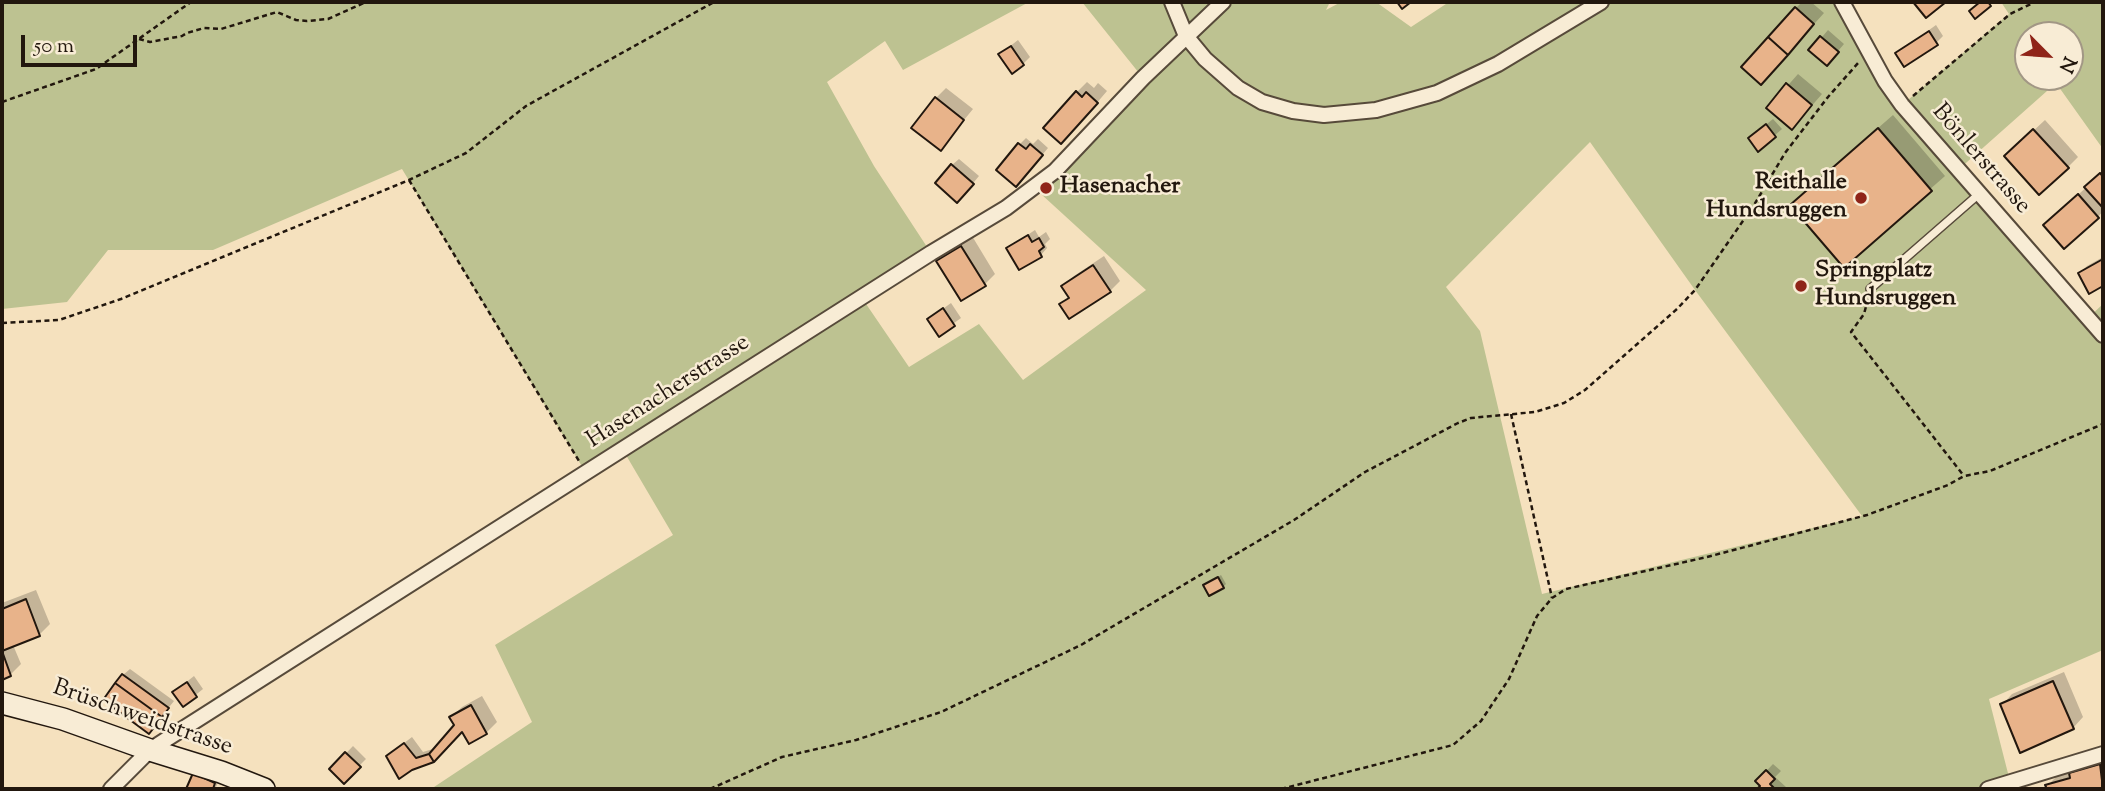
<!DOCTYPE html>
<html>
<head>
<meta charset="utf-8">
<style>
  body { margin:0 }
  #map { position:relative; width:2105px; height:791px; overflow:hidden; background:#f5e1be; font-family:"Sorts Mill Goudy",serif }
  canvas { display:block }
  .frame { position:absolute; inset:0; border:4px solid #22170e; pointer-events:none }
  .north { position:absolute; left:2014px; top:21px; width:70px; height:70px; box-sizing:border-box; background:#f8ecd5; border:2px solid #a29785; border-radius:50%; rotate:115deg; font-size:19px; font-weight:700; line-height:28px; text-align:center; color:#22170e }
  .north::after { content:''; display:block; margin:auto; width:24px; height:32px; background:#8f2418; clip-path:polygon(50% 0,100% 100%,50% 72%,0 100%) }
  .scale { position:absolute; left:21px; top:35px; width:116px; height:32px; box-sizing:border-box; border:4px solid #22170e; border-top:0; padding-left:9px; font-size:21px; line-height:24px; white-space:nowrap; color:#22170e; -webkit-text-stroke:5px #f8ecd5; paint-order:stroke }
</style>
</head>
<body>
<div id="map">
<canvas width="2105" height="791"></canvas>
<div class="frame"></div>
<div class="north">N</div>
<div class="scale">50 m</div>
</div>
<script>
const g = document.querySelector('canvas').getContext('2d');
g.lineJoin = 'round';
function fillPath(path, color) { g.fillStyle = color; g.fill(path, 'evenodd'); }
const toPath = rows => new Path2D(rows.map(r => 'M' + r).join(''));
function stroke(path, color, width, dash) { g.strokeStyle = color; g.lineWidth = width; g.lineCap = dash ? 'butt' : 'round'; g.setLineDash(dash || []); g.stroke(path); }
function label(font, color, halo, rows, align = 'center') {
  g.font = font + ' "Sorts Mill Goudy",serif'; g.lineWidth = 5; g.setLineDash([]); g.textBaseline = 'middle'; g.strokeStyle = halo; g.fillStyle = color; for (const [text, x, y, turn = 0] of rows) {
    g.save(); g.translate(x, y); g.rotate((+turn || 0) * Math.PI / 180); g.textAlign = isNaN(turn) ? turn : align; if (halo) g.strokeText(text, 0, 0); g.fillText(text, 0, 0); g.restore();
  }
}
fillPath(toPath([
  [2,2,1029,2,903,70,885,41,827,82,874,166,931,253,862,298,909,367,979,324,1023,380,1146,290,1041,194,1068,167,1143,78,1082,2,1330,2,1326,10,1341,2,1376,2,1411,27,1449,2,1842,2,1902,105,2009,14,2001,2,2103,2,2103,149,2056,83,1958,170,2088,318,2103,304,2103,650,1989,699,2012,789,431,789,532,722,495,645,673,535,623,450,586,473,402,169,213,250,108,250,67,302,2,309],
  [2028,35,2070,35,2070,77,2028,77],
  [1590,142,1695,290,1862,516,1542,594,1480,331,1446,287]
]), '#bdc291');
fillPath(toPath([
  [1802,2,1811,2,1824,13,1771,72,1796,8],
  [1936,25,1943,36,1936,43,1897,53],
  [1828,30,1844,44,1833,57,1811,50],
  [1018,40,1030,57,1023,64,1000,54],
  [1798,74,1822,94,1802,117,1768,108],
  [1087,82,1094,88,1098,83,1107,91,1072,132,1077,92],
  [946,88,973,109,941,148,936,98],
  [1893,115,1945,176,1844,265,1806,191],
  [1773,119,1782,129,1759,149,1757,132],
  [2045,120,2078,157,2068,167,2017,146],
  [1026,138,1033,144,1038,139,1048,148,1023,178,1020,144],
  [959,159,979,176,964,194,952,165],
  [2103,172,2103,211,2098,217,2056,215],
  [1035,230,1039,237,1046,232,1050,239,1045,244,1047,248,1041,255,1008,248],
  [972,236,995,274,985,284,938,262,948,251],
  [1104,256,1120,281,1110,291,1061,304,1070,296,1063,286,1074,276],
  [2103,257,2103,284,2090,291,2080,273,2087,266],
  [951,303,961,318,939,334,929,319],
  [1221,575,1226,584,1223,587,1205,585],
  [36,590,50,624,39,635,13,645,21,664,10,675,2,678,2,603],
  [130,669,174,701,149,732,123,675],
  [2064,672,2083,717,2073,728,2002,705,2012,694],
  [194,676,203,689,183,705,174,692],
  [482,696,497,722,486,733,463,730,411,769,395,750,412,737,423,752,436,748,456,725,451,717,462,707],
  [353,746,366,759,344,781,331,769],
  [2103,757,2103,789,2048,789,2047,786,2058,775,2074,770,2081,763],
  [1773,764,1781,771,1775,777,1786,787,1783,789,1760,789,1763,786,1757,781],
  [195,774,221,776,215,789,187,789]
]), '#0003');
const building = toPath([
  [1397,2,1411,2,1402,9,1397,2],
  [1913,2,1946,2,1926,18,1913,2],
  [1980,2,1988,2,1991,6,1975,19,1969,11,1980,2],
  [1795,7,1814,24,1788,55,1768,37,1795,7],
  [1929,31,1938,45,1904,67,1895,53,1929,31],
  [1820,36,1839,52,1827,66,1808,50,1820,36],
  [1768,37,1788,55,1761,85,1741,67,1768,37],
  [1011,46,1024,65,1012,74,998,54,1011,46],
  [1786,83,1812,105,1792,130,1766,108,1786,83],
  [1076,91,1082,97,1086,92,1098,103,1061,144,1043,128,1076,91],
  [935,97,964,120,941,151,911,128,935,97],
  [1766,124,1776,137,1758,152,1748,138,1766,124],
  [1878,128,1932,191,1844,268,1790,205,1878,128],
  [2033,129,2069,168,2039,195,2004,156,2033,129],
  [1018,143,1026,149,1030,144,1043,155,1016,187,996,170,1018,143],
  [951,164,974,184,957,203,935,183,951,164],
  [2100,173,2103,177,2103,208,2084,187,2100,173],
  [2078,194,2099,218,2064,249,2043,225,2078,194],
  [1028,235,1032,242,1039,238,1044,247,1039,251,1042,257,1019,270,1006,248,1028,235],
  [961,246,986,286,961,301,936,261,961,246],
  [2103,259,2103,286,2089,294,2078,273,2103,259],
  [1093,265,1111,292,1069,319,1059,304,1069,298,1061,286,1093,265],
  [943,308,955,326,939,337,927,319,943,308],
  [1218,577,1224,588,1209,596,1203,585,1218,577],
  [26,599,40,636,2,651,11,676,2,680,2,609,26,599],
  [122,674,169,708,162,717,115,683,122,674],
  [2053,681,2074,729,2020,753,2000,704,2053,681],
  [187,682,197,697,183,707,172,692,187,682],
  [115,683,162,717,149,734,103,700,115,683],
  [471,705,487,734,469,744,462,732,434,762,429,754,454,725,449,717,471,705],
  [404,743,416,758,429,754,434,762,412,770,399,779,386,756,404,743],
  [345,752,361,767,344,784,329,769,345,752],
  [2100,764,2103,789,2047,789,2045,785,2070,778,2069,773,2100,764],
  [1766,770,1775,779,1770,784,1775,789,1757,789,1760,786,1755,781,1766,770],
  [193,773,215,783,213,789,186,789,193,773]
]);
fillPath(building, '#e8b38a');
stroke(building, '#22170e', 2);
const lane = toPath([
  [1870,289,1979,194]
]);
const street = toPath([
  [1172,2,1186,36,1205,59,1238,88,1262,102,1293,111,1324,115,1376,110,1437,93,1498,64,1601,2],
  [1842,2,1885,81,1902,105,2103,335],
  [111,789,150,750,170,737,931,253,1006,208,1055,171,1143,78,1223,2],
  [1988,789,2103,754]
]);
const secondary = toPath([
  [2,703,63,719,150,750,221,772,264,789]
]);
stroke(lane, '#574a3a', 10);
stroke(street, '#574a3a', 18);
stroke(secondary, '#22170e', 24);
stroke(toPath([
  [139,39,150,42,182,36,187,33,204,28,221,29,277,12,296,20,307,21,328,19,366,2],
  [1913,96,2010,14,2035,2],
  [2,102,96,69,191,2],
  [409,180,579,461],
  [1868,299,1864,314,1851,332,1964,476],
  [2,323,59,320,121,299,409,180,466,153,526,106,714,2],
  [1511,414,1552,598],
  [710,789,782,757,856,740,941,712,1081,645,1294,520,1365,472,1458,423,1471,418,1535,412,1564,403,1585,390,1677,309,1695,290,1754,205,1785,153,1828,97,1859,62],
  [1281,789,1453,745,1481,721,1509,679,1537,616,1552,598,1566,589,1707,557,1867,515,1948,485,1964,476,1990,471,2103,424]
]), '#22170e', 2.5, [5, 3.5]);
stroke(lane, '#f8ecd5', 7);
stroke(street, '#f8ecd5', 14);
stroke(secondary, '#f8ecd5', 21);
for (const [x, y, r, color] of [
  [1046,188,7,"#8f2418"],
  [1861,198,7,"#8f2418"],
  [1801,286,7,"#8f2418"]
]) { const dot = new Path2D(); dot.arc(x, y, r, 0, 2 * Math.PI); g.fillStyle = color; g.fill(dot); stroke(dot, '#f8ecd5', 2.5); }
label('24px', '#22170e', '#f8ecd5', [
  ["Bönlerstrasse",1980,160,49],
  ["Hasenacherstrasse",669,393,-33],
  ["Brüschweidstrasse",142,719,19]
]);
label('bold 24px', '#22170e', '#f8ecd5', [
  ["Reithalle",1847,184,"right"],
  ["Hundsruggen",1847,212,"right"],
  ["Hasenacher",1060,188],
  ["Springplatz",1815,272],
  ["Hundsruggen",1815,300]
], 'left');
</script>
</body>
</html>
